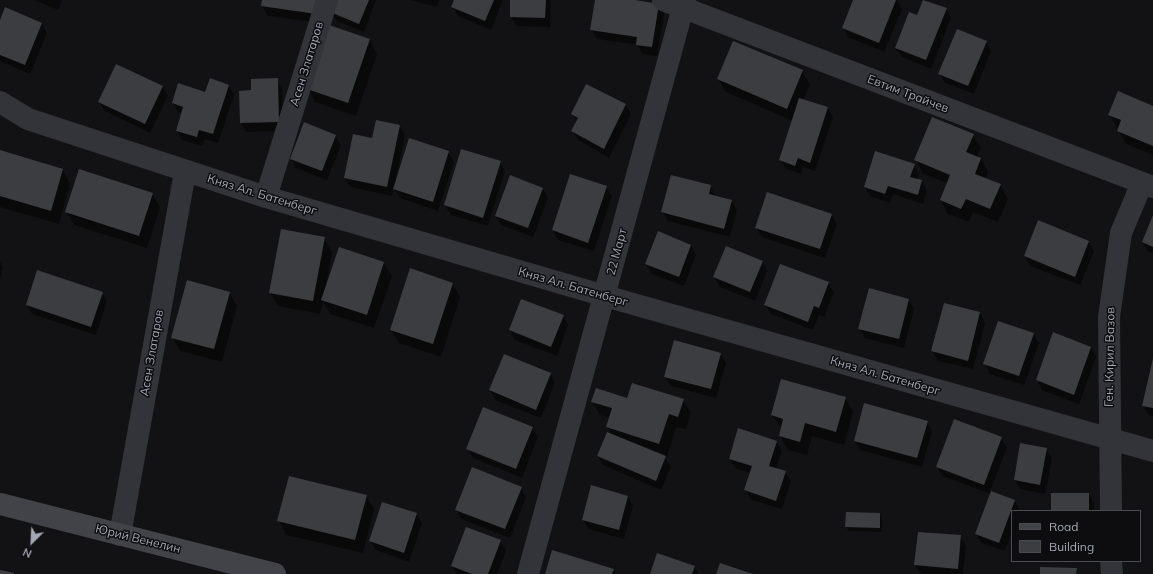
<!DOCTYPE html>
<html>
<head>
<meta charset="utf-8">
<style>
  body { margin:0 }
  #map { position:relative; width:1153px; height:574px; overflow:hidden; background:#121214; font-family:Mulish,sans-serif }
  canvas { display:block }
  .legend { position:absolute; left:1011px; top:510px; width:130px; height:52px; box-sizing:border-box; background:#0d0d0f; border:1px solid #494b51; margin:0; padding:5px 7px; list-style:none; font-size:12px; color:#a3a8b5 }
  .legend li { display:flex; align-items:center; gap:8px; height:20px }
  .legend b { width:20px; border:1px solid #494b51 }
  .north { position:absolute; left:12px; top:522px; width:40px; height:40px; -webkit-text-stroke:3px #0d0d0f; paint-order:stroke; rotate:204deg; font-size:11px; font-weight:700; line-height:16px; text-align:center; color:#a3a8b5 }
  .north::after { content:''; display:block; margin:auto; width:14px; height:18px; background:#a3a8b5; clip-path:polygon(50% 0,100% 100%,50% 72%,0 100%) }
</style>
</head>
<body>
<div id="map">
<canvas width="1153" height="574"></canvas>
<ul class="legend">
<li><b style="height:5px;background:#414349"></b>Road</li>
<li><b style="height:11px;background:#3c3d41"></b>Building</li>
</ul>
<div class="north">N</div>
</div>
<script>
const g = document.querySelector('canvas').getContext('2d');
g.lineJoin = 'round';
function fillPath(path, color) { g.fillStyle = color; g.fill(path, 'evenodd'); }
const toPath = rows => new Path2D(rows.map(r => 'M' + r).join(''));
function stroke(path, color, width, dash) { g.strokeStyle = color; g.lineWidth = width; g.lineCap = dash ? 'butt' : 'round'; g.setLineDash(dash || []); g.stroke(path); }
function label(font, color, halo, rows, align = 'center') {
  g.font = font + ' Mulish,sans-serif'; g.lineWidth = 3; g.setLineDash([]); g.textBaseline = 'middle'; g.strokeStyle = halo; g.fillStyle = color; for (const [text, x, y, turn = 0] of rows) {
    g.save(); g.translate(x, y); g.rotate((+turn || 0) * Math.PI / 180); g.textAlign = isNaN(turn) ? turn : align; if (halo) g.strokeText(text, 0, 0); g.fillText(text, 0, 0); g.restore();
  }
}
fillPath(toPath([
  [34,0,62,0,58,10],
  [263,0,324,0,321,23,268,16,262,6],
  [336,0,376,0,364,32,337,21,331,12],
  [411,0,439,0,437,7],
  [455,0,503,0,491,30,458,16,453,7],
  [511,0,551,0,550,27,516,26,511,16],
  [596,0,628,0,658,5,664,14,657,56,642,54,638,45,597,39,591,29],
  [855,0,897,0,902,9,884,52,848,37,843,28],
  [924,0,946,9,951,18,931,69,902,57,896,48,917,16],
  [0,22,42,23,47,33,30,74,0,61],
  [329,26,370,40,377,54,356,116,315,102,308,89],
  [986,42,991,51,974,94,945,83,940,74],
  [117,65,163,87,168,96,150,133,105,111,99,102],
  [802,71,810,85,803,100,828,108,833,117,815,171,803,167,801,174,786,169,780,160,793,121,726,92,718,79],
  [277,79,282,89,283,131,246,132,241,123,252,91],
  [586,85,626,105,631,114,609,158,578,140,572,131,577,122,572,114],
  [229,86,234,95,218,143,205,139,202,146,182,140,177,131,182,113,178,112,173,103],
  [1153,107,1153,155,1126,144,1110,115],
  [400,126,405,135,396,180,448,152,454,162,438,211,400,198,394,188,392,196,350,187,345,178],
  [973,135,981,148,977,157,981,159,988,172,986,179,1000,185,1008,199,998,222,973,212,969,222,948,214,941,200,947,183,923,174,916,160],
  [335,136,341,145,327,180,296,168,291,158],
  [0,151,63,170,70,184,59,224,0,207],
  [500,162,505,171,488,226,451,215,445,205],
  [914,165,919,174,917,180,922,181,927,191,923,204,893,194,890,203,870,196,865,187],
  [710,186,716,197,731,201,737,210,730,237,668,221,662,211],
  [606,187,612,196,594,251,558,240,553,230],
  [543,189,548,198,533,237,501,225,496,216],
  [152,194,160,207,147,248,74,225,66,211],
  [831,214,837,224,825,258,762,237,756,228],
  [1153,218,1153,253,1148,252,1143,242],
  [324,238,332,252,326,286,384,263,392,276,374,328,330,314,323,301,320,314,278,306,270,293],
  [1088,241,1094,251,1080,285,1030,266,1025,256],
  [691,245,696,255,684,286,652,274,646,264],
  [0,261,3,267,0,278],
  [762,261,767,271,755,301,720,287,714,277],
  [828,283,834,292,824,317,819,315,813,330,771,314,765,305],
  [453,284,460,297,441,357,399,343,391,330],
  [229,292,237,306,222,362,180,351,172,337],
  [102,293,107,302,96,335,32,314,27,305],
  [522,300,563,316,568,325,557,356,515,340,510,330],
  [909,300,914,309,904,348,865,338,859,328],
  [980,313,985,323,973,369,938,361,932,351],
  [1033,333,1039,343,1024,385,990,374,985,364],
  [1054,334,1091,348,1096,357,1079,404,1042,390,1037,380],
  [720,354,726,363,716,398,671,386,665,377],
  [1153,360,1153,416,1149,415,1143,406],
  [550,374,555,383,541,418,495,400,490,390],
  [845,398,853,411,844,445,812,436,807,455,788,450,780,436,782,429,772,415],
  [628,399,683,400,691,413,686,429,676,427,667,457,665,457,671,467,661,490,603,465,598,456,611,434,607,427,610,418,600,415,592,402],
  [927,422,932,431,922,467,860,450,855,440],
  [532,428,538,437,522,478,473,458,468,449],
  [1001,438,1007,448,990,491,1014,500,1020,510,1012,511,1012,531,1005,551,981,543,976,534,991,494,942,476,937,466],
  [776,441,782,451,776,469,785,472,791,481,782,509,751,500,745,490,750,473,735,468,730,459],
  [1046,449,1052,458,1045,494,1020,489,1015,480],
  [521,488,526,497,510,538,461,519,456,510],
  [1089,494,1094,503,1094,511,1052,511],
  [366,496,374,509,363,553,286,535,279,521],
  [628,496,633,506,624,539,588,529,583,520],
  [416,514,422,523,409,562,376,550,370,541],
  [880,514,882,519,882,532,849,531,846,527],
  [960,536,966,546,963,574,921,574,915,565],
  [500,541,506,551,497,574,457,574,452,566],
  [694,566,699,574,651,574],
  [613,569,616,574,546,574]
]), '#0007');
fillPath(toPath([
  [262,0,318,0,316,14,261,6],
  [335,0,369,0,359,24,330,12],
  [454,0,494,0,485,21,451,7],
  [510,0,546,0,545,18,510,17],
  [595,0,635,0,659,4,652,47,636,45,637,37,590,30],
  [853,0,896,0,879,43,842,28],
  [923,0,947,8,926,60,895,48,909,12,917,15],
  [5,7,42,23,25,65,0,55,0,20],
  [329,25,370,39,348,103,307,89],
  [957,29,987,41,968,86,938,74],
  [733,41,803,70,787,109,717,79],
  [116,64,163,86,145,124,98,102],
  [210,78,229,85,213,134,199,130,197,137,176,131,183,107,172,103,178,83,205,92],
  [278,78,279,122,240,123,239,91,251,90,251,79],
  [586,84,626,104,604,149,571,131,578,118,571,114],
  [1118,91,1153,106,1153,146,1117,131,1121,120,1108,115],
  [799,98,828,107,810,163,798,158,795,166,779,160],
  [932,117,974,134,966,152,981,158,975,174,1001,184,990,209,966,199,961,209,940,200,950,175,914,160],
  [376,120,400,125,387,187,344,178,353,134,372,138],
  [304,122,336,135,322,171,290,159],
  [409,138,449,151,433,202,393,189],
  [461,149,501,161,483,218,444,205],
  [0,150,63,169,51,211,0,196],
  [875,151,915,164,910,177,922,180,918,195,888,186,885,194,864,187],
  [79,169,153,193,139,236,65,212],
  [570,174,607,186,588,243,552,230],
  [510,175,543,188,528,228,495,216],
  [671,175,711,185,709,194,732,200,724,229,661,212],
  [767,192,832,214,820,249,755,228],
  [1153,215,1153,247,1142,242],
  [1038,220,1089,241,1075,277,1024,256],
  [281,229,325,237,313,301,269,293],
  [658,231,691,245,679,277,645,264],
  [726,246,763,261,750,292,713,277],
  [339,247,384,262,367,315,321,300],
  [780,264,829,282,819,308,814,306,808,322,764,305],
  [410,268,453,283,433,344,390,330],
  [37,270,103,292,91,327,26,305],
  [187,280,230,292,214,349,171,338],
  [869,288,909,299,899,339,858,329],
  [521,299,564,315,551,347,509,330],
  [944,303,980,312,968,361,931,351],
  [998,321,1034,333,1019,376,983,364],
  [1053,332,1091,347,1074,395,1036,380],
  [674,340,721,353,711,389,664,377],
  [504,354,551,373,536,410,489,390],
  [1153,358,1153,408,1142,406],
  [781,379,846,397,836,432,805,423,800,442,779,436,783,419,771,415],
  [632,383,684,399,678,417,669,414,659,444,606,427,612,408,591,402,596,388,627,398],
  [864,403,928,421,917,458,854,441],
  [483,407,533,427,516,469,466,449],
  [954,419,1002,437,984,485,936,467],
  [738,428,777,441,769,466,786,471,776,501,744,490,752,466,729,459],
  [607,432,666,456,656,481,597,456],
  [1020,443,1047,448,1040,485,1014,480],
  [472,467,522,487,505,529,455,510],
  [289,476,367,495,355,540,277,521],
  [591,485,628,496,619,530,582,520],
  [991,491,1015,500,999,543,975,534],
  [1051,493,1089,493,1089,511,1051,511],
  [382,502,417,513,404,553,369,541],
  [846,512,880,513,880,528,845,527],
  [466,527,501,540,488,574,472,574,451,566],
  [918,532,961,535,958,569,914,565],
  [552,550,614,569,612,574,545,574],
  [657,553,695,566,692,574,650,574],
  [720,563,753,574,716,574],
  [1040,567,1077,568,1076,574,1040,574],
  [0,570,14,573,14,574,0,574]
]), '#3c3d41');
stroke(toPath([
  [663,0,1153,187],
  [0,102,28,119,266,197,605,296,1153,451],
  [266,197,327,0],
  [1111,511,1109,317,1121,233,1142,183],
  [120,535,185,172],
  [1111,561,1112,574],
  [528,574,685,0]
]), '#333439', 22);
stroke(toPath([
  [0,504,275,574]
]), '#414349', 22);
label('12px', '#a3a8b5', '#0d0d0f', [
  ["Асен Златаров",307,64,-73],
  ["Евтим Трайчев",908,94,21],
  ["Княз Ал. Батенберг",262,195,17],
  ["22 Март",617,252,-75],
  ["Княз Ал. Батенберг",573,287,16],
  ["Асен Златаров",152,353,-80],
  ["Ген. Кирил Вазов",1110,357,-89],
  ["Княз Ал. Батенберг",885,376,16],
  ["Юрий Венелин",138,539,14]
]);
</script>
</body>
</html>
